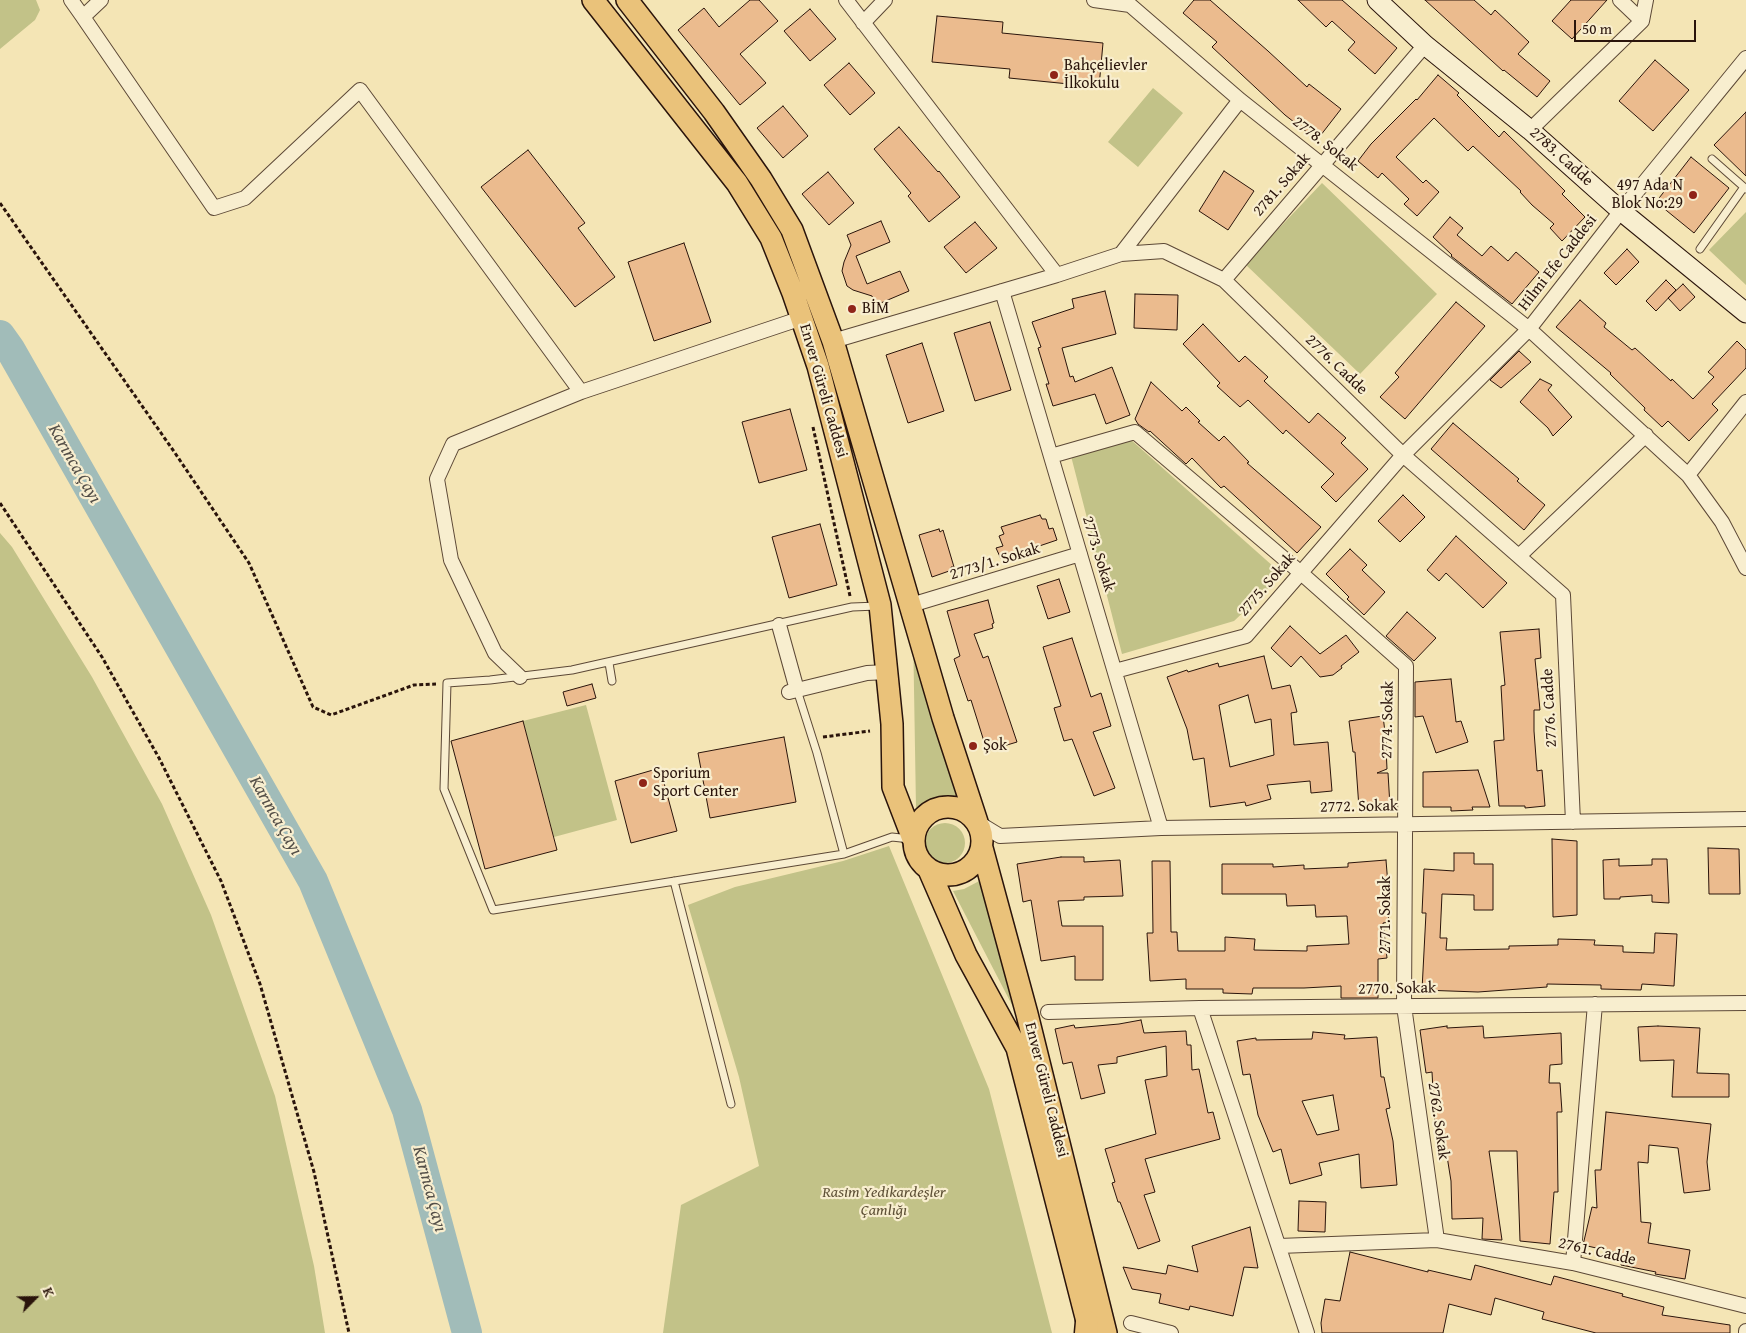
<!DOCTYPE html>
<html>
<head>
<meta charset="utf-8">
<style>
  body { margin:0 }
  #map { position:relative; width:1746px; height:1333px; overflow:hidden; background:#f4e5b5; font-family:"Gentium Book Plus",serif }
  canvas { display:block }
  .north { position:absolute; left:10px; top:1273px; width:50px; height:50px; -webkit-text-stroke:4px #f8eecf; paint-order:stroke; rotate:67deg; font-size:14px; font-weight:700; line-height:20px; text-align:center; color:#2a140b }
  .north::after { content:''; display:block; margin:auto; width:18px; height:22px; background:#2a140b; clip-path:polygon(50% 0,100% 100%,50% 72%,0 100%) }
  .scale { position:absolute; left:1574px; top:20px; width:122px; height:22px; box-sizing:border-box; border:2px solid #2a140b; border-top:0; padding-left:6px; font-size:15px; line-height:18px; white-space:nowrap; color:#2a140b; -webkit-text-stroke:4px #f8eecf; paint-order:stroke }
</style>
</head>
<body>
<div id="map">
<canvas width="1746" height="1333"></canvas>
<div class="north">K</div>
<div class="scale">50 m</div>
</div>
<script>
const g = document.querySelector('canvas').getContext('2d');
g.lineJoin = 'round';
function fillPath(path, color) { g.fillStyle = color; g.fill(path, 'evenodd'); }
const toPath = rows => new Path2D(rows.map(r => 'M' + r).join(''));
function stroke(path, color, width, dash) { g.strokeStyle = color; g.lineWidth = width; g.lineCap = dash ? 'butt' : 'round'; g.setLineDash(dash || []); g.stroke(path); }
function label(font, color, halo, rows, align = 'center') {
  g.font = font + ' "Gentium Book Plus",serif'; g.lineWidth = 4.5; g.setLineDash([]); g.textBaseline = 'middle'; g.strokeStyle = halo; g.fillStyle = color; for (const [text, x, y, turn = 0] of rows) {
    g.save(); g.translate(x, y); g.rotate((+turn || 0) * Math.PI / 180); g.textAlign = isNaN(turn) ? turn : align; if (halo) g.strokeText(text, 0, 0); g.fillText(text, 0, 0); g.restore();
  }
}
fillPath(toPath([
  [0,0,36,0,40,10,35,20,0,49],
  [1153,88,1183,113,1138,167,1108,142],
  [1322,183,1437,294,1360,374,1245,264],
  [1746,212,1746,285,1709,250],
  [1130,439,1283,575,1234,621,1122,654,1071,456],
  [0,533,12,547,92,677,162,804,211,915,275,1096,314,1266,325,1333,0,1333],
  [913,629,959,799,934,798,916,808],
  [586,705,617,820,554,837,523,721],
  '925 843a20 20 0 1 1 40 0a20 20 0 1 1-40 0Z',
  [889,846,989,1089,1052,1333,663,1333,681,1205,759,1166,739,1077,688,905,735,887,843,861],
  [985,878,1027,1034,953,891,964,889]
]), '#c2c288');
stroke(toPath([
  [0,335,10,349,313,881,407,1110,467,1333]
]), '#a1bcb9', 30);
const building = toPath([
  [750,0,759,0,778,21,740,54,766,83,740,105,678,30,704,8,719,27,750,0],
  [1194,0,1210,0,1268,51,1307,87,1309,84,1341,109,1317,140,1285,115,1212,47,1217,42,1183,13,1194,0],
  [1298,0,1342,0,1397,48,1375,74,1348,50,1355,42,1332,21,1326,27,1298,0],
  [1425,0,1474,0,1491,15,1495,10,1529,42,1518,54,1550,81,1537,97,1504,70,1503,71,1425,0],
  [1571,0,1607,0,1572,39,1552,21,1571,0],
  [810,9,836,39,810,61,784,31,810,9],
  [937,16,1003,22,1002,33,1103,43,1099,87,1009,78,1010,69,932,62,937,16],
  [1655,60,1689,90,1653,131,1619,101,1655,60],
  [849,63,875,93,850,115,824,85,849,63],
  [1438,75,1459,93,1457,95,1499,137,1504,131,1565,191,1562,194,1585,217,1562,241,1550,228,1554,224,1532,205,1520,192,1521,191,1473,146,1468,151,1434,118,1396,157,1423,183,1426,180,1439,192,1417,216,1404,204,1409,199,1382,173,1378,178,1358,161,1371,144,1416,99,1417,100,1438,75],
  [783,106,808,136,783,158,757,128,783,106],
  [1746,112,1746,176,1714,145,1746,112],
  [899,127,938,172,939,171,960,197,929,222,908,196,911,193,874,149,899,127],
  [528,150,585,223,578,228,615,277,575,307,481,187,528,150],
  [1691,157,1729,188,1694,233,1656,202,1691,157],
  [1224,171,1254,191,1228,230,1199,211,1224,171],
  [828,172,854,203,829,225,802,194,828,172],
  [1450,217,1463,228,1457,235,1482,256,1491,246,1508,261,1516,252,1539,272,1512,304,1451,256,1452,255,1433,237,1450,217],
  [881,221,890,242,856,256,867,284,900,271,909,291,876,305,872,296,853,290,847,286,842,271,844,262,851,245,847,235,881,221],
  [975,222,997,248,966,273,944,247,975,222],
  [684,243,711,322,654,341,628,262,684,243],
  [1627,249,1639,262,1616,285,1604,273,1627,249],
  [1666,280,1676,290,1656,311,1646,301,1666,280],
  [1683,284,1695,297,1680,311,1668,298,1683,284],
  [1105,291,1116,334,1062,348,1070,377,1073,376,1075,382,1112,367,1130,415,1106,424,1095,394,1053,406,1046,384,1049,384,1038,348,1041,347,1032,322,1074,308,1072,299,1105,291],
  [1135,294,1178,295,1177,330,1134,328,1135,294],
  [1580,300,1606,323,1604,327,1632,350,1635,348,1671,381,1672,379,1693,399,1714,377,1708,372,1737,341,1746,350,1746,368,1712,404,1718,410,1689,441,1668,421,1662,427,1644,410,1645,408,1610,374,1611,373,1556,327,1580,300],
  [1456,302,1485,326,1405,419,1380,397,1399,377,1395,373,1456,302],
  [990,322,1011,390,975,401,954,333,990,322],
  [1203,324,1239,362,1245,356,1268,377,1264,381,1309,423,1318,413,1346,438,1341,443,1368,469,1336,502,1321,487,1334,474,1286,430,1283,434,1248,400,1240,407,1217,386,1220,383,1183,344,1203,324],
  [922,343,944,411,908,423,886,355,922,343],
  [1519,351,1531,362,1501,388,1490,380,1519,351],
  [1540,379,1552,385,1548,390,1572,417,1553,436,1548,428,1520,402,1540,379],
  [1151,382,1182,411,1186,407,1200,421,1198,422,1219,441,1224,436,1249,462,1247,463,1321,527,1297,553,1224,486,1221,488,1192,458,1186,464,1150,431,1149,432,1138,424,1135,419,1151,382],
  [790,409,807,470,759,483,742,422,790,409],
  [1453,423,1519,479,1517,481,1545,505,1524,530,1431,449,1453,423],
  [1403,495,1425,517,1400,542,1378,521,1403,495],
  [1040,515,1042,519,1046,519,1049,529,1053,528,1057,540,1001,559,996,548,1003,546,999,536,1004,534,1001,527,1040,515],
  [820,524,837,585,789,598,772,537,820,524],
  [939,529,940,532,943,530,954,567,951,567,952,570,932,577,919,535,939,529],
  [1456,536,1507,583,1483,608,1446,573,1439,581,1427,570,1456,536],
  [1350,549,1367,565,1362,570,1385,592,1364,615,1347,599,1349,597,1326,574,1350,549],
  [1059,579,1070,612,1048,619,1037,586,1059,579],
  [988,600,994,623,992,624,993,628,974,634,983,658,988,656,1017,742,987,751,971,700,968,701,954,659,960,656,947,611,988,600],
  [1407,612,1436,638,1414,661,1386,636,1407,612],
  [1290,626,1320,654,1346,635,1359,652,1341,666,1342,668,1333,675,1320,677,1301,656,1291,667,1271,648,1290,626],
  [1539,629,1541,658,1535,659,1540,710,1534,710,1534,731,1537,771,1542,770,1545,806,1525,808,1525,806,1499,806,1494,741,1504,740,1501,686,1505,685,1500,632,1539,629],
  [1072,638,1091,697,1101,693,1111,726,1093,732,1115,788,1094,796,1072,739,1064,741,1054,708,1061,706,1043,647,1072,638],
  [1264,656,1272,689,1290,685,1297,712,1291,713,1294,745,1328,742,1332,791,1311,793,1310,781,1267,785,1271,799,1246,806,1245,802,1210,807,1204,758,1193,760,1187,729,1167,677,1187,670,1188,672,1218,663,1219,667,1264,656],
  [1248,695,1255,723,1271,719,1274,755,1230,767,1219,705,1248,695],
  [1451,679,1456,722,1461,721,1468,742,1436,753,1423,716,1415,717,1415,682,1451,679],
  [592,684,596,698,567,706,563,692,592,684],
  [1383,716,1387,748,1386,748,1387,769,1377,773,1388,773,1390,806,1359,808,1355,752,1353,752,1349,721,1383,716],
  [523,721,557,850,485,869,451,741,523,721],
  [784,737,796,802,710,818,698,753,784,737],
  [660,768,677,831,631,843,615,781,660,768],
  [1478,770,1490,807,1472,807,1473,810,1451,811,1451,807,1423,807,1423,772,1478,770],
  [1552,839,1577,841,1577,915,1553,917,1552,839],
  [1708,848,1739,849,1740,894,1709,894,1708,848],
  [1454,853,1474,853,1474,864,1493,864,1493,910,1474,910,1474,895,1442,894,1440,938,1447,938,1446,950,1509,949,1509,946,1558,945,1558,939,1595,940,1594,945,1623,946,1623,952,1654,953,1655,933,1677,934,1674,986,1642,984,1641,990,1601,989,1601,985,1547,984,1547,987,1478,992,1422,990,1426,913,1422,913,1424,869,1454,871,1454,853],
  [1061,857,1084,857,1084,862,1120,860,1123,896,1084,897,1084,900,1058,901,1062,926,1103,926,1103,980,1075,980,1075,956,1041,961,1031,900,1023,902,1017,864,1061,857],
  [1619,859,1619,866,1652,865,1652,859,1667,859,1669,903,1652,902,1652,895,1620,897,1620,899,1604,899,1603,860,1619,859],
  [1386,860,1388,885,1385,885,1389,922,1383,923,1387,958,1378,959,1378,998,1341,998,1341,986,1304,988,1253,988,1252,994,1223,993,1223,989,1186,989,1186,979,1150,981,1147,933,1153,933,1152,861,1170,861,1171,932,1177,932,1178,951,1225,951,1225,937,1255,939,1254,950,1307,951,1307,946,1349,944,1347,916,1316,917,1315,905,1287,906,1286,894,1222,894,1222,864,1273,864,1273,867,1304,865,1304,869,1348,867,1348,863,1386,860],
  [1141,1020,1144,1033,1186,1031,1187,1045,1191,1045,1192,1070,1199,1069,1208,1113,1213,1112,1220,1139,1145,1159,1155,1192,1144,1195,1160,1241,1138,1249,1120,1202,1118,1202,1112,1183,1115,1182,1105,1149,1156,1134,1145,1080,1167,1076,1166,1046,1117,1057,1117,1063,1098,1065,1105,1093,1081,1099,1072,1062,1063,1064,1055,1029,1074,1025,1075,1028,1119,1024,1141,1020],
  [1447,1026,1447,1028,1483,1026,1484,1038,1561,1033,1562,1064,1550,1065,1549,1083,1560,1083,1562,1112,1557,1112,1558,1192,1554,1192,1550,1244,1520,1241,1517,1151,1489,1151,1502,1240,1482,1239,1483,1218,1452,1219,1451,1181,1446,1150,1439,1151,1435,1126,1432,1072,1426,1073,1420,1030,1447,1026],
  [1658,1026,1700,1028,1697,1073,1729,1074,1729,1097,1672,1097,1674,1060,1640,1061,1638,1027,1658,1026],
  [1313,1032,1345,1035,1344,1039,1377,1037,1381,1077,1384,1077,1390,1108,1386,1109,1393,1141,1397,1185,1361,1188,1359,1154,1319,1163,1322,1175,1290,1184,1281,1149,1273,1152,1258,1115,1250,1074,1243,1075,1237,1041,1256,1038,1256,1040,1312,1039,1313,1032],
  [1333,1095,1339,1130,1317,1135,1302,1101,1333,1095],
  [1606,1112,1711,1124,1707,1162,1710,1190,1684,1193,1678,1148,1649,1145,1648,1163,1638,1162,1641,1222,1651,1223,1648,1243,1690,1250,1685,1279,1655,1274,1656,1272,1621,1265,1623,1254,1583,1245,1592,1207,1597,1208,1595,1170,1601,1170,1606,1112],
  [1299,1201,1326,1202,1325,1232,1298,1231,1299,1201],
  [1250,1227,1258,1268,1244,1267,1233,1316,1190,1306,1189,1310,1159,1303,1161,1294,1132,1289,1123,1267,1166,1274,1168,1265,1198,1272,1192,1246,1250,1227],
  [1350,1252,1428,1272,1428,1270,1471,1280,1475,1265,1551,1285,1554,1276,1623,1294,1622,1296,1664,1307,1662,1315,1730,1325,1730,1333,1596,1333,1542,1319,1544,1312,1495,1298,1491,1315,1449,1304,1443,1333,1322,1333,1321,1323,1325,1299,1340,1301,1350,1252]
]);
fillPath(building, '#ebbb8e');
stroke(building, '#2a140b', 1);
const service = toPath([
  [1712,159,1746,189],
  [1700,249,1744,187],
  [609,663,612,681],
  [797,690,817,753,844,854,892,837,910,839],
  [844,854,493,910,444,789,447,683,490,680,572,670,852,607,878,606],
  [674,881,731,1104]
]);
const minor = toPath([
  [71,0,83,17,101,0],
  [846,0,1057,275],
  [1094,0,1130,5,1240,100,1529,329,1688,475,1722,522,1746,568],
  [1620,0,1642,21],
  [83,17,214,208,245,198,360,90,581,392,453,444,437,479,451,560,495,653,520,677],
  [863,23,885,0],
  [1530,130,1642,21,1646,0],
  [1121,254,1240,100],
  [1224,280,1425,45],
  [1002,291,1161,828],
  [833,341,1057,275,1121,254,1164,251,1224,280,1403,455,1563,595,1573,822],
  [581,392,802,318],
  [1051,456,1135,432,1301,573,1406,666,1404,1006,1437,1240],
  [1688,475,1746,402],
  [1519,556,1646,435],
  [921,602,1080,554],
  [779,625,797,690],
  [1115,671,1246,636,1403,455,1529,329,1621,211,1746,58],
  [789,692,867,673,887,672],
  [977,822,1000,836,1161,828,1746,819],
  [1200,1008,1307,1333],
  [1048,1012,1200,1008,1746,1003],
  [1279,1246,1437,1240,1573,1263,1746,1306],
  [1573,1263,1595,1004],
  [1131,1323,1171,1333],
  [1746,1333,1746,1331]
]);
const secondary = toPath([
  [1377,0,1425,45,1530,130,1621,211,1746,313]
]);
const primary = toPath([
  [593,0,737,183,771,238,793,293,818,366,880,605,892,724,893,787,913,839],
  [627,0,714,112,761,179,792,230,833,341,943,718,977,822],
  '914 841a34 34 0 1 1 68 0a34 34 0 1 1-68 0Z',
  [982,848,1027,1014,1106,1333],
  [929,870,966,955,1017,1048,1090,1333]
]);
const trunk = toPath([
  [1086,1333,1087,1322]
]);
stroke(service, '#5c4836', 9);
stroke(minor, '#5c4836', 16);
stroke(secondary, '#2a140b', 21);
stroke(primary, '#2a140b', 24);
stroke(trunk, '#2a140b', 25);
stroke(toPath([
  [0,203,175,453,249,563,313,707,331,715,414,685,436,684],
  [813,427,850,596],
  [0,503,102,657,159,758,221,881,260,984,314,1172,349,1333],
  [823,737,870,731]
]), '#2a140b', 3, [4, 2.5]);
stroke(service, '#f8eecf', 7);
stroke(minor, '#f8eecf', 14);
stroke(secondary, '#f8eecf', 19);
stroke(primary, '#eac27a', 21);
stroke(trunk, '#eac27a', 22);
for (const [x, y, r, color] of [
  [1054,75,5,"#8f2418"],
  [1693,195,5,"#8f2418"],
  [852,309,5,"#8f2418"],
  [973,746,5,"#8f2418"],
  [643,783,5,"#8f2418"]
]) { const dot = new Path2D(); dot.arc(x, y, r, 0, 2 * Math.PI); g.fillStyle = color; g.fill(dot); stroke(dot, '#f8eecf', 2); }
label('16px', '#2a140b', '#f8eecf', [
  ["Bahçelievler",1064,66],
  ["İlkokulu",1064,84],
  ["497 Ada N",1683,186,"right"],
  ["Blok No:29",1683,204,"right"],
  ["BİM",862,309],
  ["Şok",983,746],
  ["Sporium",653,774],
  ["Sport Center",653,792]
], 'left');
label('16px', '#2a140b', '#f8eecf', [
  ["2778. Sokak",1325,144,38],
  ["2783. Cadde",1561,157,42],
  ["2781. Sokak",1282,185,-49],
  ["Hilmi Efe Caddesi",1558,263,-52],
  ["2776. Cadde",1336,365,44],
  ["Enver Güreli Caddesi",823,391,74],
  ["2773. Sokak",1098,554,73],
  ["2773/1. Sokak",995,562,-17],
  ["2775. Sokak",1267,585,-49],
  ["2776. Cadde",1550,708,-93],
  ["2774. Sokak",1388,720,-89],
  ["2772. Sokak",1359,807,-1],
  ["2771. Sokak",1386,915,-90],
  ["2770. Sokak",1397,989,-1],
  ["Enver Güreli Caddesi",1046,1090,76],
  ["2762. Sokak",1438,1121,82],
  ["2761. Cadde",1597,1252,13]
]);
label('italic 16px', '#5f5137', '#f8eecf', [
  ["Rasim Yedikardeşler",884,1193],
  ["Çamlığı",884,1211]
]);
label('italic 18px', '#544f48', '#f8eecf', [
  ["Karınca Çayı",74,464,60],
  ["Karınca Çayı",275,816,60],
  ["Karınca Çayı",429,1189,75]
]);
</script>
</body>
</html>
